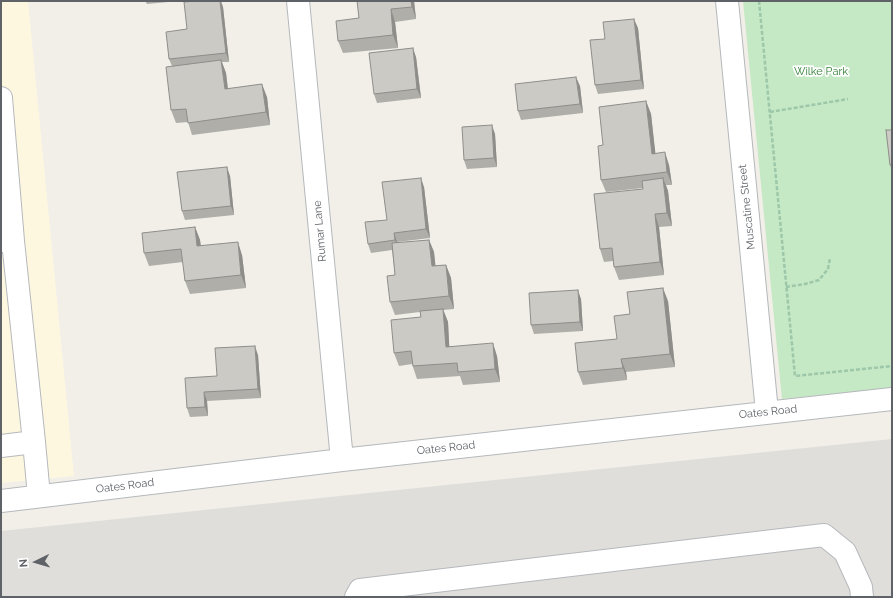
<!DOCTYPE html>
<html>
<head>
<meta charset="utf-8">
<style>
  body { margin:0 }
  #map { position:relative; width:893px; height:598px; overflow:hidden; background:#f1efe8; font-family:Raleway,sans-serif }
  canvas { display:block }
  .frame { position:absolute; inset:0; border:2px solid #5f6368; pointer-events:none }
  .north { position:absolute; left:16px; top:542px; width:40px; height:40px; -webkit-text-stroke:3px #fff; paint-order:stroke; rotate:265deg; font-size:11px; font-weight:700; line-height:16px; text-align:center; color:#5f6368 }
  .north::after { content:''; display:block; margin:auto; width:14px; height:18px; background:#5f6368; clip-path:polygon(50% 0,100% 100%,50% 72%,0 100%) }
</style>
</head>
<body>
<div id="map">
<canvas width="893" height="598"></canvas>
<div class="frame"></div>
<div class="north">N</div>
</div>
<script>
const g = document.querySelector('canvas').getContext('2d');
g.lineJoin = 'round';
function fillPath(path, color) { g.fillStyle = color; g.fill(path, 'evenodd'); }
const toPath = rows => new Path2D(rows.map(r => 'M' + r).join(''));
function stroke(path, color, width, dash) { g.strokeStyle = color; g.lineWidth = width; g.lineCap = dash ? 'butt' : 'round'; g.setLineDash(dash || []); g.stroke(path); }
function label(font, color, halo, rows, align = 'center') {
  g.font = font + ' Raleway,sans-serif'; g.lineWidth = 3.5; g.setLineDash([]); g.textBaseline = 'middle'; g.strokeStyle = halo; g.fillStyle = color; for (const [text, x, y, turn = 0] of rows) {
    g.save(); g.translate(x, y); g.rotate((+turn || 0) * Math.PI / 180); g.textAlign = isNaN(turn) ? turn : align; if (halo) g.strokeText(text, 0, 0); g.fillText(text, 0, 0); g.restore();
  }
}
fillPath(toPath([
  [1,1,28,1,74,476,1,483]
]), '#fef7e0');
fillPath(toPath([
  [892,439,892,597,1,597,1,531]
]), '#e0deda');
fillPath(toPath([
  [743,1,892,1,892,388,782,399]
]), '#c5e8c5');
const minor = toPath([
  [298,1,342,460],
  [727,1,767,412],
  [1,98,13,241],
  [1,241,13,241,34,442],
  [1,446,34,442,39,496],
  [1,501,342,460,892,399],
  [356,597,360,590,824,535,845,552,861,587,862,597]
]);
stroke(minor, '#b5b8bc', 24);
stroke(toPath([
  [759,1,795,376,892,366],
  [770,112,848,99],
  [786,287,805,284,819,280,828,269,830,258]
]), '#9cc7a9', 2.5, [4, 2]);
stroke(minor, '#fff', 22);
fillPath(toPath([
  [145,1,179,1,147,4],
  [357,1,414,1,416,19,395,22,398,48,343,53,338,41,359,18],
  [223,7,229,62,222,62,226,73,228,88,267,97,270,125,192,135,188,122,176,123,171,110,172,66,169,59,187,29],
  [638,28,644,89,598,94,595,85,605,39],
  [416,57,421,98,377,103,374,94],
  [580,86,583,113,521,120,518,111],
  [646,101,651,114,655,153,669,165,672,185,666,185,668,191,672,226,659,227,664,275,619,280,614,267,613,261,604,262,600,249,643,188,606,192,601,180,603,145],
  [892,130,892,171,890,165],
  [495,134,497,167,467,169,464,160],
  [230,176,234,215,185,220,182,211],
  [424,187,430,238,397,242,397,243,429,240,434,252,435,266,446,265,451,278,454,309,443,310,448,322,449,346,497,356,500,382,463,385,460,376,417,379,412,364,399,366,394,353,421,317,420,312,395,315,390,302,395,275,392,250,371,253,368,244,387,220],
  [195,227,200,240,201,246,242,255,246,288,190,294,185,281,183,262,149,266,144,253],
  [581,299,583,331,534,334,531,325],
  [668,301,675,367,626,372,627,380,583,385,578,372,617,339,630,314],
  [258,355,261,398,207,401,208,416,190,417,187,408,217,376]
]), '#afaea9');
fillPath(toPath([
  [220,1,221,1,223,7,229,62,226,53],
  [411,1,414,1,416,19,412,7],
  [391,9,395,22,398,48,393,35],
  [634,19,638,28,644,89,641,80],
  [413,48,416,57,421,98,417,89],
  [221,60,226,73,229,102,225,89],
  [576,77,580,86,583,113,580,104],
  [262,84,267,97,270,125,266,112],
  [646,101,651,114,657,167,652,154],
  [492,125,495,134,497,167,494,158],
  [665,152,669,165,672,185,667,172],
  [227,167,230,176,234,215,231,206],
  [421,178,424,187,430,238,426,229],
  [663,178,668,191,672,226,667,213],
  [655,214,659,227,664,275,660,262],
  [195,227,200,240,202,259,197,246],
  [394,233,397,242,398,249,395,240],
  [429,240,434,252,437,279,432,266],
  [238,242,242,255,246,288,241,275],
  [446,265,451,278,454,309,449,296],
  [663,288,668,301,675,367,670,354],
  [578,290,581,299,583,331,580,322],
  [443,309,448,322,450,359,446,347],
  [493,343,497,356,500,382,495,369],
  [255,346,258,355,261,398,258,389],
  [621,359,626,372,627,380,623,368],
  [204,392,207,401,208,416,205,407]
]), '#8f8d8a');
const building = toPath([
  [194,1,220,1,226,53,169,59,166,32,187,29,184,2,194,1],
  [357,1,411,1,412,7,391,9,393,35,338,41,336,21,359,18,357,1],
  [634,19,641,80,595,85,590,40,605,39,603,22,634,19],
  [413,48,417,89,374,94,369,53,413,48],
  [221,60,225,89,262,84,266,112,188,123,186,109,171,110,166,67,221,60],
  [576,77,580,104,518,111,515,84,576,77],
  [646,101,652,154,665,152,667,172,601,180,598,146,603,145,599,107,646,101],
  [492,125,494,158,464,160,462,127,492,125],
  [886,130,892,130,892,165,890,165,886,130],
  [227,167,231,206,182,211,177,172,227,167],
  [421,178,426,229,394,233,395,240,368,244,365,222,387,220,382,182,421,178],
  [663,178,667,213,655,214,660,262,614,267,612,248,600,249,594,194,643,189,642,181,663,178],
  [195,227,197,246,238,242,241,275,185,281,181,249,144,253,142,233,195,227],
  [429,240,432,266,446,265,449,296,390,302,387,276,395,275,392,243,429,240],
  [663,288,670,354,621,359,623,368,578,372,575,343,617,339,614,316,630,314,627,292,663,288],
  [578,290,580,322,531,325,529,293,578,290],
  [443,309,446,347,493,343,495,369,458,372,457,363,413,366,411,351,394,353,391,320,421,317,420,311,443,309],
  [255,346,258,389,204,392,205,407,187,408,185,378,217,376,215,348,255,346]
]);
fillPath(building, '#cccac5');
stroke(building, '#8f8d8a', 1);
label('11px', '#348238', '#fff', [
  ["Wilke Park",821,72]
]);
label('11px', '#5f6368', '#fff', [
  ["Muscatine Street",747,207,-96],
  ["Rumar Lane",320,231,-95],
  ["Oates Road",768,412,-6],
  ["Oates Road",446,448,-6],
  ["Oates Road",125,486,-7]
]);
</script>
</body>
</html>
